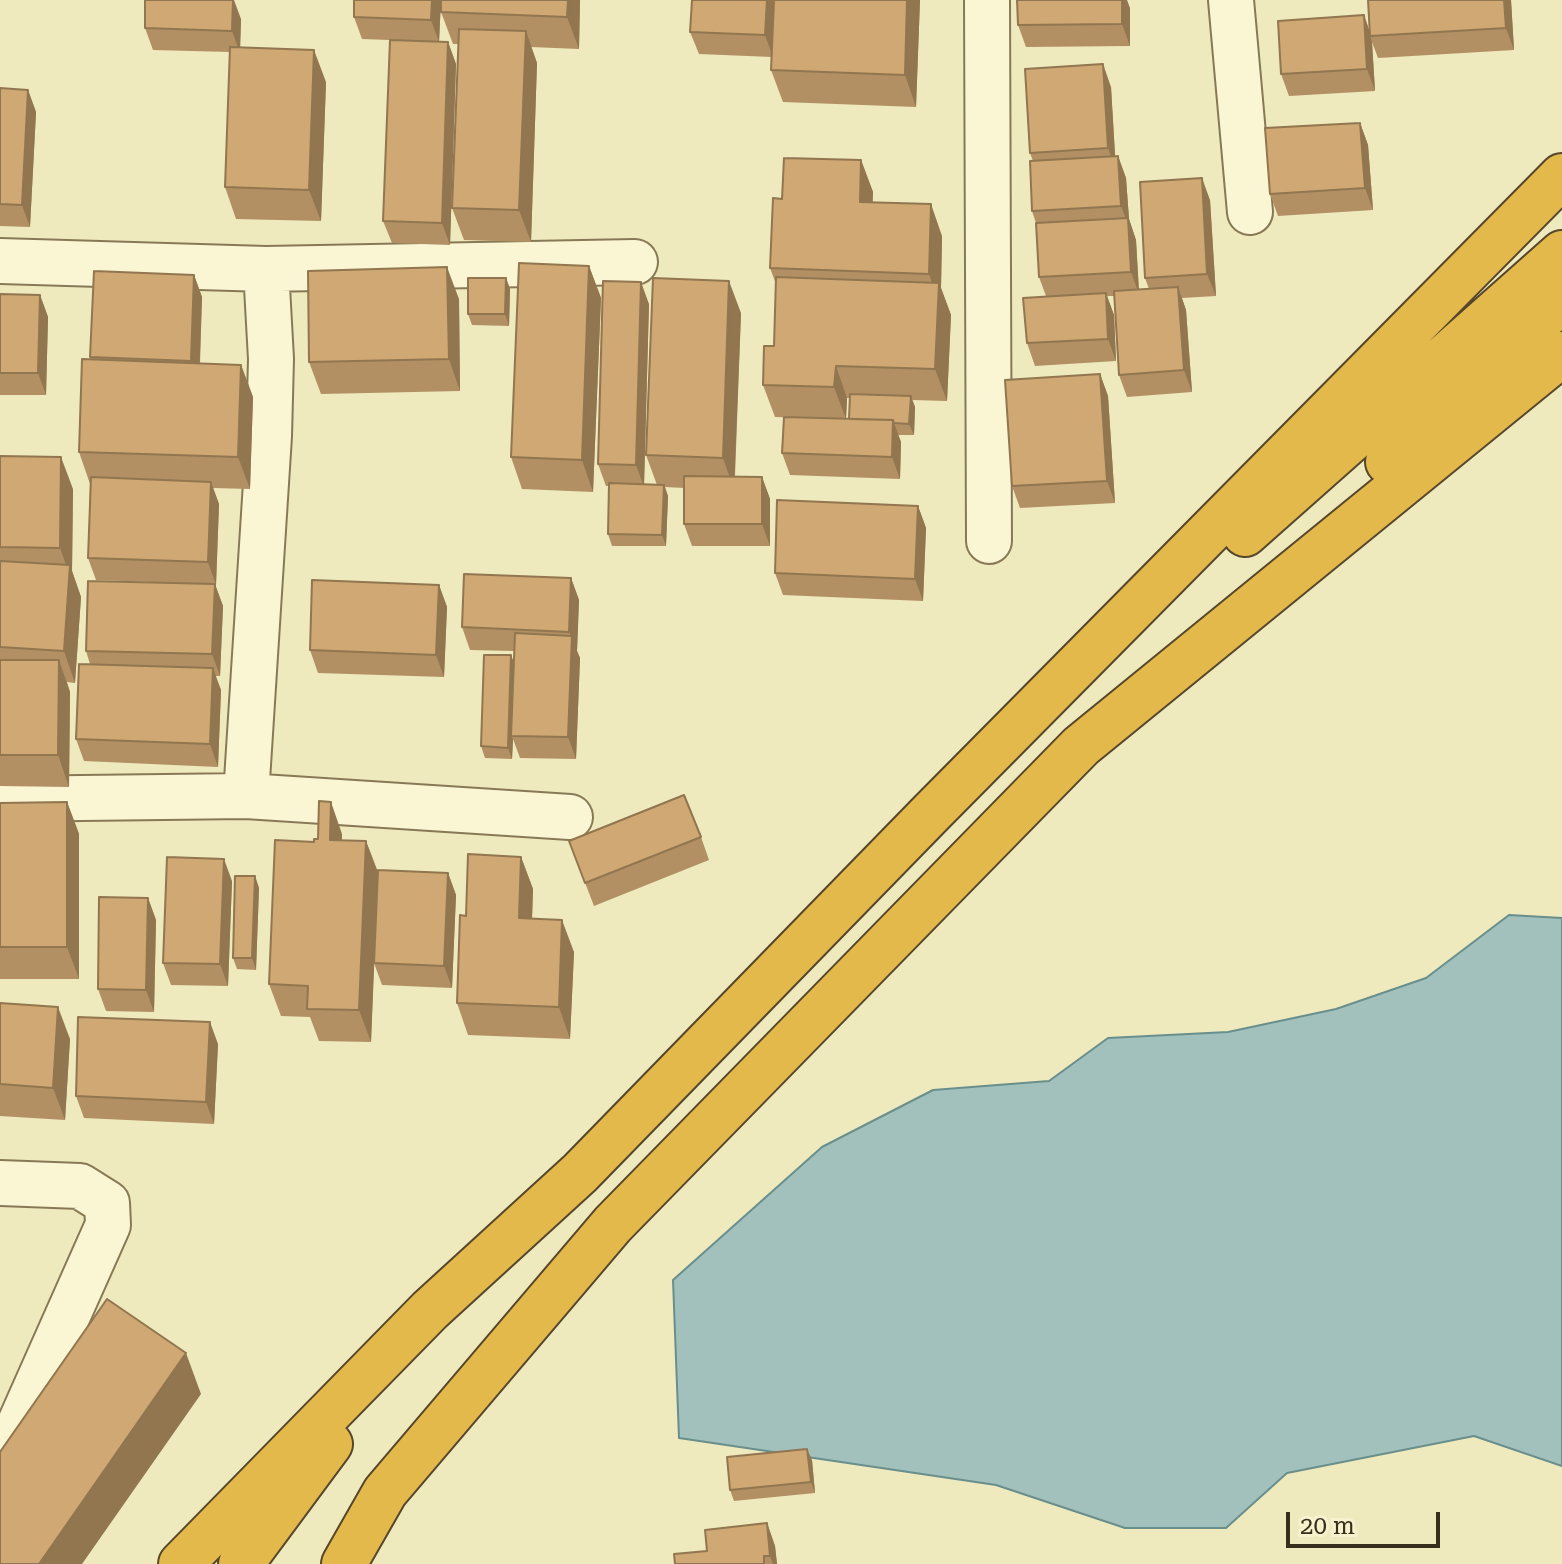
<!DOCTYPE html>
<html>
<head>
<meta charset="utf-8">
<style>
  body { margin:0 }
  #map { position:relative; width:1562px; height:1564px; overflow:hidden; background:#efe9be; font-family:"Roboto Serif",serif }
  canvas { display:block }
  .scale { position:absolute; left:1286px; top:1512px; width:154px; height:36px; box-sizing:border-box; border:4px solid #372e1c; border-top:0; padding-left:10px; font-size:24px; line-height:28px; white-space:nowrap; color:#372e1c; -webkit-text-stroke:6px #f7f2ce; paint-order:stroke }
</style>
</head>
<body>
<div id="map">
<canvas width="1562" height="1564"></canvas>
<div class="scale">20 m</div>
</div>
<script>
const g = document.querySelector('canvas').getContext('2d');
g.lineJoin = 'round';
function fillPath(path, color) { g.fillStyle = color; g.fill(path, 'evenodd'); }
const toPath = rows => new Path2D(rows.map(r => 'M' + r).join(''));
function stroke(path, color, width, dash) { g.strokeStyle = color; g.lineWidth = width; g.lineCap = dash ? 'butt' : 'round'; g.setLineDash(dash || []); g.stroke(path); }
const water = toPath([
  [1509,915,1562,918,1562,1466,1474,1436,1287,1473,1226,1528,1125,1528,996,1485,679,1438,673,1280,822,1147,933,1090,1049,1081,1108,1038,1228,1032,1336,1009,1426,978,1509,915]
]);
fillPath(water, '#a2c1bd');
stroke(water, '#698f8c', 2);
const minor = toPath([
  [987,0,989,541],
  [1231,0,1250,212],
  [0,261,266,269,635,262],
  [246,796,269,436,271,359,266,269],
  [0,799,246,796,570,817],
  [0,1183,80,1186,107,1203,108,1225,0,1468]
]);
const highway = toPath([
  [1388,462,1562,300],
  [1245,534,1562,253],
  [181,1564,430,1310,580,1173,930,814,1562,176],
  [241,1564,330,1444],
  [344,1564,385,1492,613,1224,1081,746,1562,354]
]);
stroke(minor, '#887956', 48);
stroke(highway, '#56462b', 48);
stroke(minor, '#faf5d2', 44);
stroke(highway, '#e3b94b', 44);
fillPath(toPath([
  [354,0,441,0,439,42,448,42,456,64,450,245,392,243,383,221,390,40,362,39,354,17],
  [441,0,580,0,579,49,531,47,537,63,531,242,464,240,452,208,459,44,453,44,441,12],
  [692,0,920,0,916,107,783,102,771,70,772,57,699,54,690,32],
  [1511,0,1514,50,1378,58,1372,42,1375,91,1289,96,1281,74,1364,15,1370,32],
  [1130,8,1130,46,1026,47,1018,25],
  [241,19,240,47,326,82,321,221,236,219,225,187,230,52,153,50,145,28],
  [1111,87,1115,156,1118,156,1126,178,1129,219,1136,240,1139,290,1149,289,1145,278,1210,200,1216,296,1182,298,1186,310,1192,392,1127,397,1119,375,1114,296,1107,296,1114,315,1116,361,1035,366,1027,343,1046,296,1039,277,1036,223,1032,211,1033,161,1030,153],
  [0,88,28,90,36,112,30,227,0,226],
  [1360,123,1368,145,1373,210,1278,216,1270,194],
  [861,160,873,192,872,202,942,236,941,288,951,315,947,401,912,400,915,407,914,435,898,435,901,442,900,479,790,475,782,453,849,419,850,398,847,398,846,419,775,417,763,385,774,346,776,284,770,268,782,199],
  [589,266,601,298,593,492,522,489,511,457],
  [194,275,202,297,200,364,241,365,253,397,250,489,213,488,219,504,216,585,215,585,223,606,220,676,215,676,221,690,218,767,84,761,76,739,90,664,86,651,152,582,96,580,88,558,90,484,79,452,91,360,90,357],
  [506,278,510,289,509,326,472,325,468,314],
  [0,294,40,295,48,317,46,395,0,395],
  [459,299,460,391,321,394,309,362],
  [649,304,644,484,657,485,646,455,741,313,735,477,762,477,770,499,770,546,692,546,684,524,684,488,665,487,668,496,666,546,612,546,608,534,609,486,606,486,598,464],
  [1100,374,1108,396,1115,503,1020,508,1012,486],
  [0,456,73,489,72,571,81,597,75,683,67,682,70,692,69,787,0,786],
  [918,506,926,528,923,601,783,595,775,573],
  [571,578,579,600,577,651,580,658,576,759,520,758,513,739,512,759,485,758,481,746,511,655,514,662,514,651,470,650,462,627],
  [439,585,447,607,444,677,318,673,310,650],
  [67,802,79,834,79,979,0,979,0,803],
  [342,834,342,840,366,841,378,872,448,873,456,895,452,988,382,985,374,963,376,907,371,1042,319,1041,310,1017,281,1016,269,984,314,842,318,839],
  [701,837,709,860,594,906,569,841],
  [521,857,533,889,532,918,574,952,570,1039,468,1035,457,1003,466,916],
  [255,876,259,888,256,970,237,969,233,958],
  [232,881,228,986,171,985,163,963],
  [148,898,156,920,154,1012,106,1011,98,989],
  [0,1003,70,1039,65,1120,0,1116],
  [218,1044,214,1124,84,1118,76,1096],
  [812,1460,815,1493,734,1501,730,1490],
  [767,1523,775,1546,777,1564,675,1564]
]), '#b29063');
fillPath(toPath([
  [233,0,234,0,241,19,240,53,232,31],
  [432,0,441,0,439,42,431,20],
  [568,0,580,0,579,49,567,17],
  [767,0,776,0,773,57,765,35],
  [907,0,920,0,916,107,905,75],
  [1122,0,1127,0,1130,8,1130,46,1122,24],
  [1504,0,1511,0,1514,50,1506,28],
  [1364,15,1371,36,1370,36,1372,42,1375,91,1367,69],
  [526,31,537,63,531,242,519,210],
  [448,42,456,64,450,245,442,223],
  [314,50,326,82,321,221,309,190],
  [1103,64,1111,87,1116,170,1108,148],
  [28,90,36,112,30,227,22,205],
  [1360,123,1368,145,1373,210,1365,188],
  [1118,156,1126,178,1129,219,1136,240,1139,294,1131,272,1129,227,1121,206],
  [861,160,873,192,872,234,860,202],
  [1202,178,1210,200,1216,296,1207,274],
  [931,204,942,236,941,288,951,315,947,401,935,369,938,301,929,274],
  [589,266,601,298,593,492,582,460],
  [447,267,459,299,460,391,449,359],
  [194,275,202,297,199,383,191,361],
  [506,278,510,289,509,326,505,314],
  [729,281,741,313,734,490,723,458],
  [641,282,649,304,644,487,636,465],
  [1178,287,1186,310,1192,392,1184,370],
  [1106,293,1114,315,1116,361,1108,339],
  [40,295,48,317,46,395,38,373],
  [241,365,253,397,250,489,238,457],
  [836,366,847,398,846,419,834,387],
  [1100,374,1108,396,1115,503,1107,481],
  [911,396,915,407,914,435,909,424],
  [893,420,901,442,900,479,892,457],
  [61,457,73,489,72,571,81,597,75,683,64,651,69,573,60,548],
  [762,477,770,499,770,546,762,524],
  [211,482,219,504,216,585,208,562],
  [664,485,668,496,666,546,662,535],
  [918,506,926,528,923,601,915,579],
  [571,578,579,600,577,651,580,658,576,759,568,737,572,638,569,632],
  [215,584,223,606,220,676,212,654],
  [439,585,447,607,444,677,436,655],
  [511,655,515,667,511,736,513,739,512,759,508,748],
  [59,660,70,692,69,787,58,755],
  [213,668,221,690,218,767,210,744],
  [67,802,79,834,79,979,67,947],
  [331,802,342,834,341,872,330,840],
  [366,841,378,873,371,1042,359,1010],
  [521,857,533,889,531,950,519,918],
  [224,859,232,881,228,986,220,964],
  [448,873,456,895,452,988,444,966],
  [255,876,259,888,256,970,252,958],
  [148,898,156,920,154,1012,146,990],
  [562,920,574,952,570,1039,559,1007],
  [58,1007,70,1039,65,1120,53,1088],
  [210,1022,218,1044,214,1124,206,1102],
  [186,1353,201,1394,82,1564,39,1564],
  [807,1449,812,1460,815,1493,811,1482],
  [767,1523,775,1546,777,1564,773,1564,770,1556]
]), '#917650');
const building = toPath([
  [145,0,233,0,232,31,145,28,145,0],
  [354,0,432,0,431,20,354,17,354,0],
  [441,0,568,0,567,17,441,12,441,0],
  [692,0,767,0,765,35,690,32,692,0],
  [774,0,907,0,905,75,771,70,774,0],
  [1017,0,1122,0,1122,24,1018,25,1017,0],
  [1368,0,1504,0,1506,28,1370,36,1368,0],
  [1364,15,1367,69,1281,74,1278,21,1364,15],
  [459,29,526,31,519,210,452,208,459,29],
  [390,40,448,42,442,223,383,221,390,40],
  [230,47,314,50,309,190,225,187,230,47],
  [1103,64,1108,148,1030,153,1025,69,1103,64],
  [0,88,28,90,22,205,0,204,0,88],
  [1360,123,1365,188,1270,194,1265,128,1360,123],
  [1118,156,1121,206,1032,211,1030,161,1118,156],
  [784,158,861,160,860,202,931,204,929,274,770,268,773,198,782,199,784,158],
  [1202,178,1207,274,1145,278,1140,182,1202,178],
  [1128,218,1131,272,1039,277,1036,223,1128,218],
  [519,263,589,266,582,460,511,457,519,263],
  [447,267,449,359,309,362,308,271,447,267],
  [94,271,194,275,191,361,90,357,94,271],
  [776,277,939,283,935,369,836,366,834,387,763,385,764,346,774,346,776,277],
  [468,278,506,278,505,314,468,314,468,278],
  [653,278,729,281,723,458,646,455,653,278],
  [603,281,641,282,636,465,598,464,603,281],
  [1178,287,1184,370,1119,375,1114,291,1178,287],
  [1106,293,1108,339,1027,343,1023,298,1106,293],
  [0,294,40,295,38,373,0,373,0,294],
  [82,359,241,365,238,457,79,452,82,359],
  [1100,374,1107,481,1012,486,1005,380,1100,374],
  [850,394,911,396,909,424,894,423,893,420,849,419,850,394],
  [784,417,893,420,892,457,782,453,784,417],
  [0,456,61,457,60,548,0,547,0,456],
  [684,476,762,477,762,524,684,524,684,476],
  [91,477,211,482,208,562,88,558,91,477],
  [609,483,664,485,662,535,608,534,609,483],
  [777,500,918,506,915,579,775,573,777,500],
  [0,561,70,565,64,651,0,647,0,561],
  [464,574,571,578,569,632,462,627,464,574],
  [312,580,439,585,436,655,310,650,312,580],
  [88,581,215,584,212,654,86,651,88,581],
  [515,633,572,636,568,737,511,736,515,633],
  [484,655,511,655,508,748,481,746,484,655],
  [0,660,59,660,58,755,0,755,0,660],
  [79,664,213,668,210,744,76,739,79,664],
  [684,795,701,837,585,883,569,841,684,795],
  [319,801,331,802,330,840,366,841,359,1010,307,1009,308,986,269,984,275,840,314,842,314,839,318,839,319,801],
  [67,802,67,947,0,947,0,803,67,802],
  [468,854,521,857,519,918,562,920,559,1007,457,1003,460,915,466,916,468,854],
  [167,857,224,859,220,964,163,963,167,857],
  [378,870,448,873,444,966,374,963,378,870],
  [235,876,255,876,252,958,233,958,235,876],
  [99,897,148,898,146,990,98,989,99,897],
  [0,1003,58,1007,53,1088,0,1084,0,1003],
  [78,1017,210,1022,206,1102,76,1096,78,1017],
  [107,1299,186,1353,39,1564,0,1564,0,1452,107,1299],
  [807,1449,811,1482,730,1490,727,1457,807,1449],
  [767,1523,770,1556,764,1556,764,1564,675,1564,674,1554,707,1551,705,1530,767,1523]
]);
fillPath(building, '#cfa873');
stroke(building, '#917650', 2);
</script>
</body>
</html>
